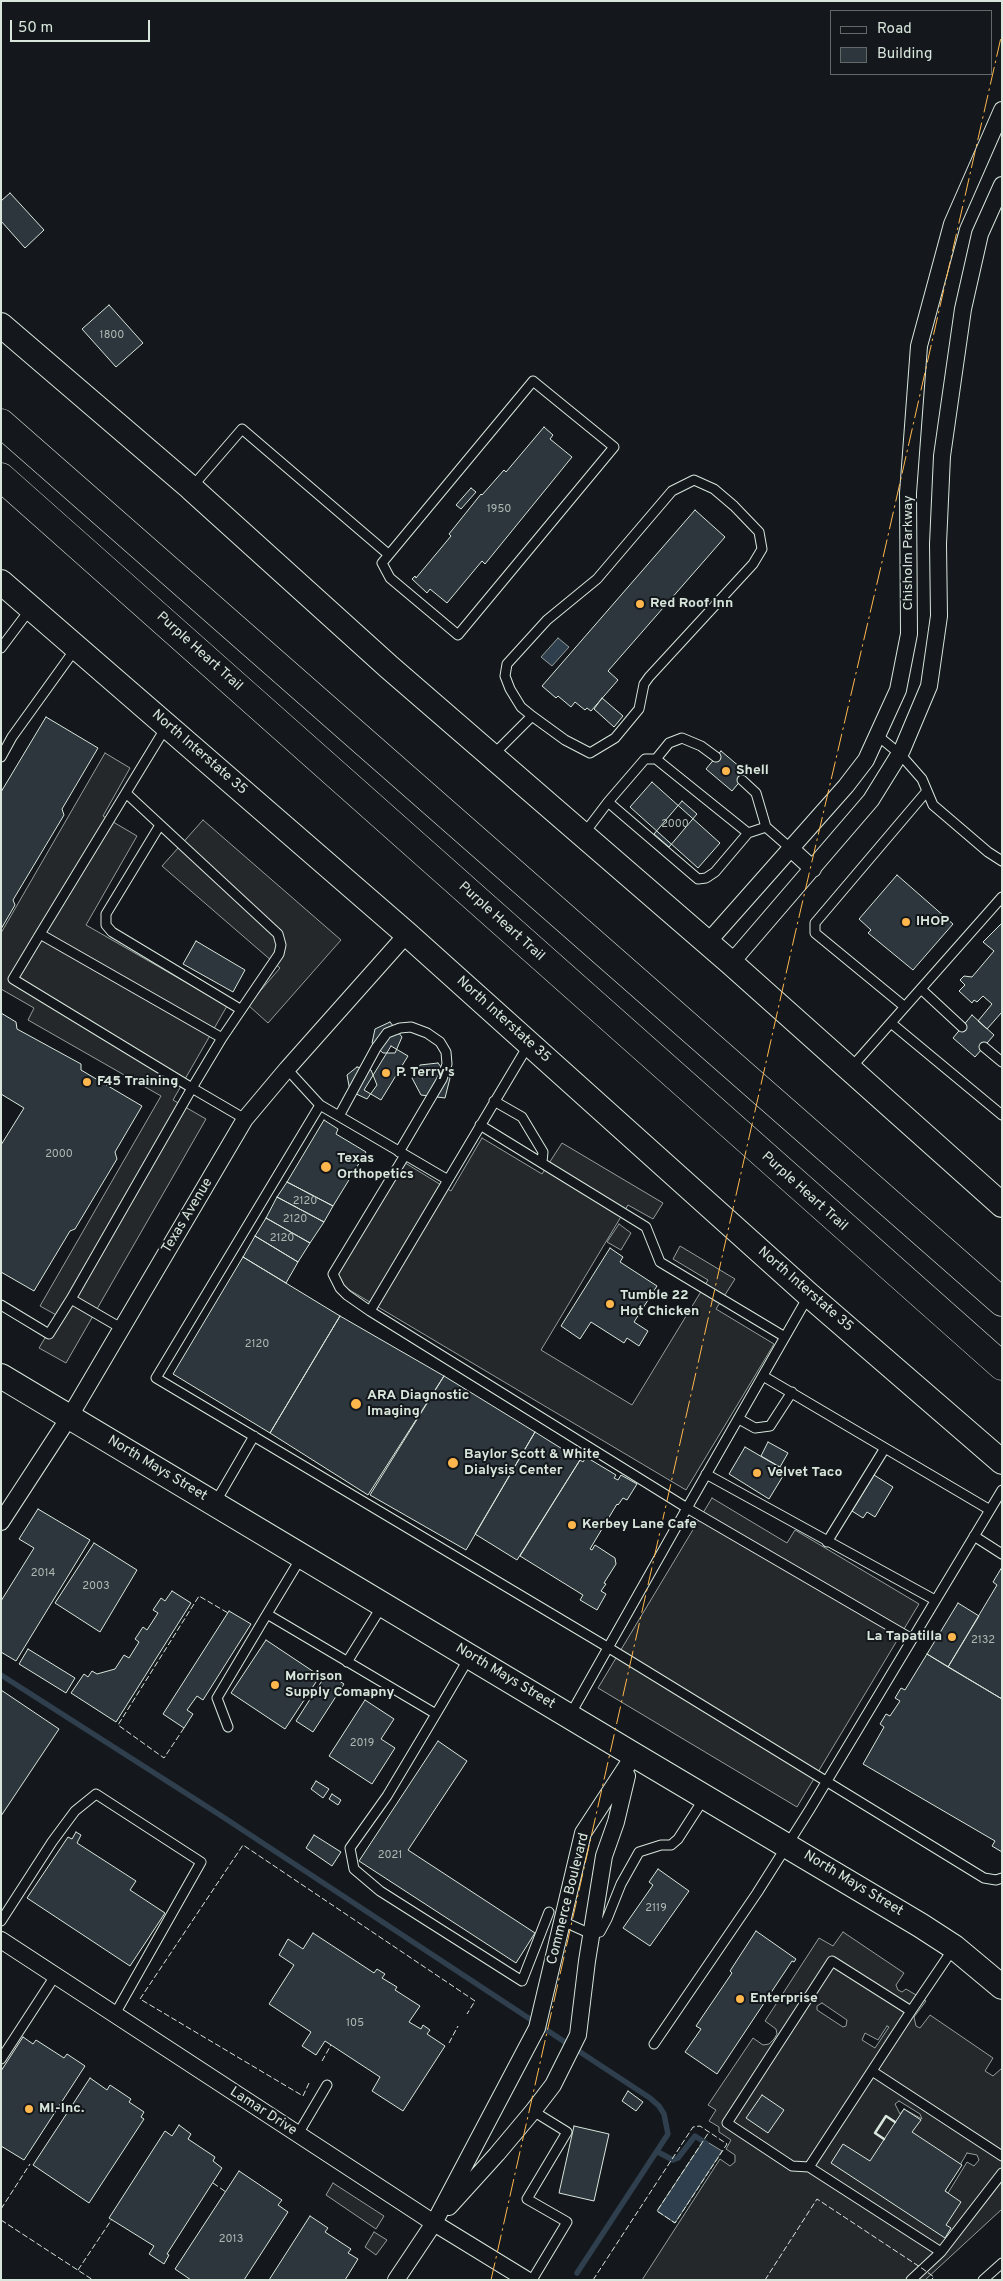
<!DOCTYPE html>
<html>
<head>
<meta charset="utf-8">
<style>
  body { margin:0 }
  #map { position:relative; width:1003px; height:2281px; overflow:hidden; background:#14181c; font-family:Overpass,sans-serif }
  canvas { display:block }
  .frame { position:absolute; inset:0; border:2px solid #d8e6dc; pointer-events:none }
  .legend { position:absolute; left:830px; top:10px; width:162px; height:65px; box-sizing:border-box; background:#14181c; border:1px solid #626a69; margin:0; padding:6px 9px; list-style:none; font-size:15px; color:#d8e6dc }
  .legend li { display:flex; align-items:center; gap:10px; height:25px }
  .legend b { width:25px; border:1px solid #626a69 }
  .scale { position:absolute; left:10px; top:20px; width:140px; height:22px; box-sizing:border-box; border:2px solid #d8e6dc; border-top:0; padding-left:6px; font-size:15px; line-height:18px; white-space:nowrap; color:#d8e6dc; -webkit-text-stroke:4px #14181c; paint-order:stroke }
</style>
</head>
<body>
<div id="map">
<canvas width="1003" height="2281"></canvas>
<div class="frame"></div>
<ul class="legend">
<li><b style="height:6px;background:#14181c"></b>Road</li>
<li><b style="height:14px;background:#2c363c"></b>Building</li>
</ul>
<div class="scale">50 m</div>
</div>
<script>
const g = document.querySelector('canvas').getContext('2d');
g.lineJoin = 'round';
function fillPath(path, color) { g.fillStyle = color; g.fill(path, 'evenodd'); }
const toPath = rows => new Path2D(rows.map(r => 'M' + r).join(''));
function stroke(path, color, width, dash) { g.strokeStyle = color; g.lineWidth = width; g.lineCap = dash ? 'butt' : 'round'; g.setLineDash(dash || []); g.stroke(path); }
function label(font, color, halo, rows, align = 'center') {
  g.font = font + ' Overpass,sans-serif'; g.lineWidth = 4; g.setLineDash([]); g.textBaseline = 'middle'; g.strokeStyle = halo; g.fillStyle = color; for (const [text, x, y, turn = 0] of rows) {
    g.save(); g.translate(x, y); g.rotate((+turn || 0) * Math.PI / 180); g.textAlign = isNaN(turn) ? turn : align; if (halo) g.strokeText(text, 0, 0); g.fillText(text, 0, 0); g.restore();
  }
}
const parking = toPath([
  [105,753,130,768,103,816,137,836,86,925,227,1006,173,1100,206,1119,66,1363,39,1348,58,1316,40,1306,161,1096,28,1020,34,1008,1,989,1,933,105,753],
  [203,820,341,940,268,1023,248,1005,280,968,162,866,203,820],
  [482,1138,542,1174,562,1143,663,1203,653,1219,628,1205,541,1350,632,1405,708,1280,673,1259,680,1246,735,1279,716,1309,774,1344,686,1490,331,1279,402,1161,451,1191,482,1138],
  [619,1224,631,1233,621,1250,607,1242,619,1224],
  [712,1498,787,1543,795,1530,919,1604,797,1807,598,1688,712,1498],
  [843,1932,904,1973,896,1985,898,1990,902,1992,906,1989,926,2001,914,2017,916,2026,920,2028,930,2015,993,2058,985,2071,993,2076,1002,2068,1002,2209,925,2280,642,2280,720,2159,730,2166,735,2162,735,2155,726,2149,731,2140,719,2132,719,2127,709,2121,716,2110,708,2105,753,2038,763,2045,769,2044,774,2039,777,2034,776,2029,765,2021,819,1938,833,1946,843,1932],
  [822,2003,847,2020,846,2026,843,2027,817,2010,817,2006,822,2003],
  [887,2026,889,2027,875,2048,862,2040,865,2033,878,2040,887,2026],
  [899,2101,920,2114,922,2119,904,2109,900,2114,895,2104,899,2101],
  [967,2153,977,2155,979,2160,974,2166,967,2162,948,2193,945,2191,967,2153],
  [333,2183,384,2216,376,2229,326,2195,333,2183],
  [374,2232,387,2240,376,2255,365,2247,374,2232]
]);
fillPath(parking, '#24282b');
stroke(parking, '#939e99', 1);
const water = toPath([
  [558,638,569,647,552,666,541,657,558,638],
  [704,2140,722,2151,675,2223,657,2211,704,2140]
]);
fillPath(water, '#2f3f4d');
stroke(water, '#939e99', 1);
stroke(toPath([
  [1,1675,220,1815,650,2098,659,2106,664,2114,668,2134,577,2273],
  [658,2152,673,2160,678,2158,695,2136,706,2143]
]), '#2f3f4d', 5.5);
const building = toPath([
  [10,193,44,230,25,248,1,221,1,201,10,193],
  [109,305,143,343,116,367,82,329,109,305],
  [544,427,553,435,550,439,572,457,485,564,482,561,447,603,430,589,427,593,412,579,415,576,416,578,451,536,449,534,481,494,482,495,504,470,506,472,544,427],
  [471,488,476,492,461,509,456,505,471,488],
  [695,510,725,537,608,671,618,680,591,711,587,708,585,710,575,702,571,707,558,696,556,698,542,686,695,510],
  [602,698,623,716,614,727,594,709,602,698],
  [46,717,98,748,62,809,64,815,13,900,15,905,1,929,1,792,46,717],
  [721,751,747,773,732,791,706,769,721,751],
  [652,782,720,843,698,868,630,807,652,782],
  [682,801,697,814,669,847,654,834,682,801],
  [897,875,953,924,913,970,868,933,871,930,859,919,897,875],
  [1002,923,1002,1012,987,1029,978,1021,992,1004,983,996,977,1002,974,1000,972,1003,959,991,965,985,960,980,964,976,972,977,994,951,983,942,1002,923],
  [196,941,245,970,233,992,183,964,196,941],
  [1,1013,16,1022,17,1029,81,1064,81,1070,142,1106,115,1152,117,1159,75,1229,70,1231,34,1291,1,1272,1,1145,24,1108,1,1094,1,1013],
  [972,1015,994,1035,975,1057,953,1038,972,1015],
  [390,1022,402,1037,395,1053,383,1053,372,1043,375,1029,390,1022],
  [391,1046,408,1056,381,1100,364,1090,391,1046],
  [438,1063,450,1078,445,1098,421,1095,412,1078,420,1065,438,1063],
  [357,1067,371,1070,377,1085,367,1099,350,1091,347,1075,357,1067],
  [324,1120,338,1129,336,1134,366,1152,333,1206,287,1182,324,1120],
  [287,1182,333,1206,324,1222,277,1197,287,1182],
  [277,1197,324,1222,310,1243,266,1218,277,1197],
  [266,1218,310,1243,298,1262,255,1236,266,1218],
  [255,1236,298,1262,286,1283,243,1257,255,1236],
  [610,1248,623,1257,620,1262,657,1286,634,1322,648,1331,639,1346,627,1338,624,1343,591,1322,580,1339,561,1326,610,1248],
  [243,1257,340,1316,270,1433,173,1374,243,1257],
  [340,1316,444,1376,368,1495,270,1433,340,1316],
  [444,1376,535,1432,466,1550,370,1495,444,1376],
  [535,1432,580,1460,517,1560,475,1534,535,1432],
  [768,1442,788,1453,780,1467,761,1456,768,1442],
  [745,1447,786,1471,769,1499,729,1474,745,1447],
  [586,1457,616,1475,614,1478,618,1480,621,1475,637,1484,627,1500,623,1498,618,1505,617,1504,590,1549,592,1550,595,1545,615,1558,616,1564,604,1583,606,1584,601,1591,606,1594,597,1610,580,1600,583,1595,520,1556,580,1460,583,1462,586,1457],
  [874,1475,893,1487,875,1517,867,1512,863,1518,852,1511,874,1475],
  [38,1509,90,1540,16,1661,1,1652,1,1601,34,1548,19,1539,38,1509],
  [94,1543,137,1570,100,1632,55,1603,94,1543],
  [1002,1567,1002,1699,948,1667,997,1585,993,1582,1002,1567],
  [172,1591,191,1603,116,1722,71,1693,84,1674,88,1677,92,1671,97,1674,115,1669,124,1655,129,1658,139,1642,135,1639,143,1627,147,1630,158,1613,153,1610,161,1598,165,1601,172,1591],
  [958,1603,979,1616,948,1667,927,1654,958,1603],
  [229,1611,251,1624,203,1700,197,1696,187,1710,193,1714,184,1728,163,1714,229,1611],
  [266,1640,320,1676,285,1729,231,1693,266,1640],
  [28,1649,75,1678,66,1693,19,1664,28,1649],
  [927,1654,1002,1699,1002,1852,992,1846,995,1841,863,1764,884,1727,880,1724,886,1714,890,1716,900,1701,895,1698,901,1688,905,1690,927,1654],
  [327,1673,344,1684,313,1732,296,1721,327,1673],
  [1,1690,59,1729,1,1816,1,1690],
  [365,1700,394,1719,381,1739,395,1748,372,1784,329,1756,365,1700],
  [438,1741,467,1761,408,1850,535,1933,516,1963,359,1861,438,1741],
  [316,1781,329,1789,323,1798,311,1789,316,1781],
  [332,1794,341,1800,338,1805,329,1799,332,1794],
  [76,1832,81,1835,77,1843,136,1881,130,1890,165,1913,130,1966,27,1898,68,1837,72,1839,76,1832],
  [314,1835,341,1852,332,1866,306,1848,314,1835],
  [658,1869,689,1891,650,1946,623,1928,653,1885,649,1882,658,1869],
  [756,1931,796,1959,794,1962,792,1961,717,2074,685,2052,701,2029,696,2026,732,1973,730,1971,756,1931],
  [313,1933,374,1973,377,1969,385,1974,382,1978,397,1987,395,1990,420,2006,409,2022,421,2029,423,2025,430,2030,427,2034,445,2046,403,2111,372,2091,380,2077,325,2041,316,2055,302,2046,311,2032,269,2004,294,1965,279,1955,288,1939,303,1949,313,1933],
  [23,2037,33,2044,36,2040,64,2058,67,2054,85,2066,24,2160,1,2146,1,2071,23,2037],
  [90,2078,107,2090,110,2085,131,2099,129,2102,144,2112,141,2117,144,2119,89,2203,33,2165,90,2078],
  [628,2091,643,2102,636,2111,622,2101,628,2091],
  [762,2095,784,2110,768,2133,746,2118,762,2095],
  [904,2109,921,2120,912,2132,962,2165,945,2191,961,2202,946,2225,951,2228,945,2238,831,2163,843,2144,870,2161,904,2109],
  [179,2125,191,2134,188,2139,215,2157,213,2161,222,2168,167,2254,169,2255,164,2264,149,2254,154,2246,109,2218,165,2131,172,2136,179,2125],
  [574,2126,609,2134,594,2201,559,2193,574,2126],
  [239,2171,282,2200,278,2205,288,2212,244,2280,191,2280,175,2269,239,2171],
  [310,2216,328,2228,325,2232,351,2249,348,2253,358,2259,345,2280,269,2280,310,2216]
]);
fillPath(building, '#2c363c');
stroke(building, '#d8e6dc', 1);
const service = toPath([
  [533,381,614,447,458,635,390,578,382,563,533,381],
  [192,487,242,429,388,554],
  [1,648,31,608],
  [166,727,40,934,222,1038,192,1088,245,1119],
  [878,736,900,754,922,779,933,805,988,852,1002,861],
  [492,756,532,716,565,740,590,753,615,738,639,709,644,684,649,677,753,564,762,549,759,532,734,506,714,489,694,480,672,491,597,579,547,620,507,664,505,676,510,689,521,707,532,716],
  [1,757,12,737,76,648],
  [656,759,669,743,682,738,701,746,716,757],
  [742,780,756,793,766,827],
  [126,793,278,934,281,945,279,954,222,1038],
  [608,802,645,759,656,759,748,833],
  [160,825,106,914,106,925,112,932,240,1009],
  [583,835,608,802,698,879,706,878,715,872,748,833,766,827,790,848],
  [40,934,13,979,192,1088,71,1299,121,1328],
  [921,989,962,1027],
  [905,1007,815,933,815,923,927,791],
  [891,1023,1002,1115],
  [529,1044,370,1311,687,1508,809,1295],
  [984,1047,1002,1062],
  [287,1069,320,1105],
  [850,1069,1002,897],
  [494,1101,522,1117,543,1152,542,1162],
  [339,1116,376,1048,387,1033,400,1028,411,1027,427,1033,440,1042,446,1052,447,1064,442,1079,399,1152],
  [480,1125,646,1227,660,1262,785,1337],
  [448,1180,320,1105,156,1378,609,1648,984,1878,996,1880,1002,1878],
  [1,1305,49,1334,71,1299],
  [370,1311,347,1295,340,1288,333,1274,405,1155],
  [763,1376,990,1510],
  [739,1419,755,1428,770,1426,792,1392],
  [706,1474,935,1600],
  [215,1503,254,1436],
  [974,1536,1002,1554],
  [827,1542,885,1448],
  [302,1556,267,1614,436,1714,469,1658],
  [347,1662,382,1606],
  [436,1714,387,1796,350,1848,354,1869,380,1891,522,1981,549,1912],
  [570,1715,687,1508,912,1639],
  [228,1727,217,1698,267,1614],
  [1,1921,52,1842,75,1811,96,1794,201,1862,115,2014],
  [562,1921,591,1934,600,1932,607,1919,621,1884,639,1852,661,1845,671,1845,678,1839,705,1797],
  [654,2044,757,1893,810,1809,1002,1490],
  [1,2059,55,1976],
  [872,2071,1002,2156],
  [298,2134,327,2085],
  [809,2167,911,2011],
  [941,2252,809,2167,792,2166,727,2123,832,1961,911,2011,953,1949],
  [532,2280,567,2222,527,2199,567,2132,533,2111],
  [911,2280,941,2252,1002,2173],
  [983,2280,1002,2263]
]);
const minor = toPath([
  [790,848,813,869],
  [707,943,846,786,866,760,898,690,909,634,908,493,919,346,952,224,1002,110],
  [731,963,871,800,902,750,929,686,939,616,938,544,942,456,963,309,980,234,1002,185],
  [1,1522,70,1416,245,1119,287,1069,407,934],
  [1,1940,434,2223,527,2280],
  [449,2207,497,2154,533,2111,553,2085,578,2035,587,1961,604,1856,616,1822,627,1776],
  [396,2280,434,2223,537,2028,583,1833,634,1755]
]);
const secondary = toPath([
  [1,325,191,488,389,667,731,963,1002,1205],
  [1,582,407,934,809,1295,1002,1462],
  [1,1376,634,1755,920,1925,954,1947,1002,1987]
]);
const motorway = toPath([
  [1,423,1002,1302],
  [1,477,1002,1366]
]);
stroke(service, '#d8e6dc', 11);
stroke(minor, '#d8e6dc', 18);
stroke(secondary, '#d8e6dc', 26);
stroke(motorway, '#d8e6dc', 29);
stroke(service, '#14181c', 9);
stroke(minor, '#14181c', 16);
stroke(secondary, '#14181c', 24);
stroke(motorway, '#14181c', 28);
stroke(toPath([
  [184,1728,164,1758,118,1725,199,1596,228,1613],
  [449,2043,458,2026],
  [322,2061,331,2045],
  [309,2083,303,2096,140,1999,243,1845,475,2001,467,2014],
  [213,2183,226,2192],
  [1,2209,30,2164],
  [1,2220,93,2280],
  [78,2270,112,2219],
  [593,2280,693,2127,700,2126,727,2144,675,2223,657,2211,709,2132],
  [765,2280,817,2199,923,2269,934,2277,931,2280]
]), '#d8e6dc', 1, [6, 2.5]);
stroke(toPath([
  [884,2139,875,2133,886,2116,895,2122]
]), '#d8e6dc', 2.5);
stroke(toPath([
  [491,2280,795,934,882,562,1002,33]
]), '#ffb74d', 1, [18, 4, 2.5, 4]);
for (const [x, y, r, color] of [
  [640,604,5,"#ffb74d"],
  [726,771,5,"#ffb74d"],
  [906,922,5,"#ffb74d"],
  [386,1073,5,"#ffb74d"],
  [87,1082,5,"#ffb74d"],
  [326,1167,6,"#ffb74d"],
  [610,1304,5,"#ffb74d"],
  [356,1404,6,"#ffb74d"],
  [453,1463,6,"#ffb74d"],
  [757,1473,5,"#ffb74d"],
  [572,1525,5,"#ffb74d"],
  [952,1637,5,"#ffb74d"],
  [275,1685,5,"#ffb74d"],
  [740,1999,5,"#ffb74d"],
  [29,2109,5,"#ffb74d"]
]) { const dot = new Path2D(); dot.arc(x, y, r, 0, 2 * Math.PI); g.fillStyle = color; g.fill(dot); stroke(dot, '#14181c', 2); }
label('11px', '#adbab4', null, [
  ["1800",112,336],
  ["1950",499,510],
  ["2000",675,825],
  ["2000",59,1155],
  ["2120",305,1202],
  ["2120",295,1220],
  ["2120",282,1239],
  ["2120",257,1345],
  ["2014",43,1574],
  ["2003",96,1587],
  ["2132",983,1641],
  ["2019",362,1744],
  ["2021",390,1856],
  ["2119",656,1909],
  ["105",355,2024],
  ["2013",231,2240]
]);
label('14px', '#d8e6dc', '#14181c', [
  ["Chisholm Parkway",909,553,-90],
  ["Purple Heart Trail",199,652,42],
  ["North Interstate 35",199,753,41],
  ["Purple Heart Trail",501,922,42],
  ["North Interstate 35",503,1020,42],
  ["Purple Heart Trail",804,1192,42],
  ["Texas Avenue",188,1216,-59],
  ["North Interstate 35",805,1290,41],
  ["North Mays Street",157,1469,31],
  ["North Mays Street",505,1677,31],
  ["North Mays Street",853,1884,31],
  ["Commerce Boulevard",569,1899,-76],
  ["Lamar Drive",263,2112,33]
]);
label('bold 14px', '#d8e6dc', '#14181c', [
  ["Red Roof Inn",650,604],
  ["Shell",736,771],
  ["IHOP",916,922],
  ["P. Terry's",396,1073],
  ["F45 Training",97,1082],
  ["Texas",337,1159],
  ["Orthopetics",337,1175],
  ["Tumble 22",620,1296],
  ["Hot Chicken",620,1312],
  ["ARA Diagnostic",367,1396],
  ["Imaging",367,1412],
  ["Baylor Scott & White",464,1455],
  ["Dialysis Center",464,1471],
  ["Velvet Taco",767,1473],
  ["Kerbey Lane Cafe",582,1525],
  ["La Tapatilla",942,1637,"right"],
  ["Morrison",285,1677],
  ["Supply Comapny",285,1693],
  ["Enterprise",750,1999],
  ["MI-Inc.",39,2109]
], 'left');
</script>
</body>
</html>
